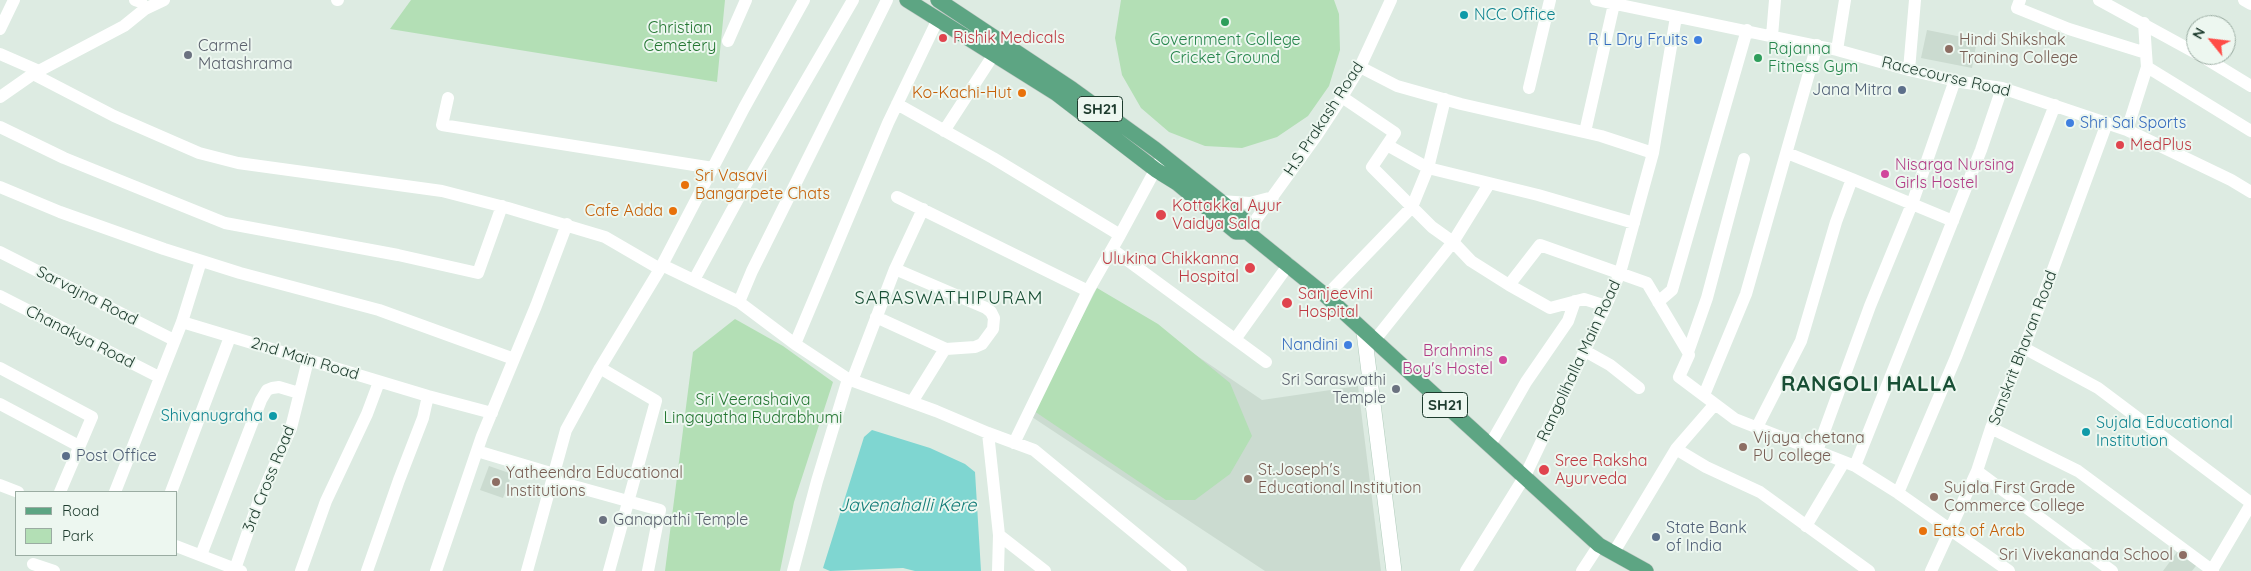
<!DOCTYPE html>
<html>
<head>
<meta charset="utf-8">
<style>
  body { margin:0 }
  #map { position:relative; width:2251px; height:571px; overflow:hidden; background:#ddebe2; font-family:Quicksand,sans-serif }
  canvas { display:block }
  .legend { position:absolute; left:15px; top:491px; width:162px; height:65px; box-sizing:border-box; background:#edf7f0; border:1px solid #9aaca2; margin:0; padding:6px 9px; list-style:none; font-size:15px; color:#1d3b2d }
  .legend li { display:flex; align-items:center; gap:10px; height:25px }
  .legend b { width:25px; border:1px solid #9aaca2 }
  .north { position:absolute; left:2186px; top:15px; width:50px; height:50px; box-sizing:border-box; background:#edf7f0; border:1px solid #9aaca2; border-radius:50%; rotate:299deg; font-size:14px; font-weight:700; line-height:20px; text-align:center; color:#1d3b2d }
  .north::after { content:''; display:block; margin:auto; width:18px; height:22px; background:#ff4c47; clip-path:polygon(50% 0,100% 100%,50% 72%,0 100%) }
</style>
</head>
<body>
<div id="map">
<canvas width="2251" height="571"></canvas>
<ul class="legend">
<li><b style="height:6px;background:#5da583"></b>Road</li>
<li><b style="height:14px;background:#b3dfb5"></b>Park</li>
</ul>
<div class="north">N</div>
</div>
<script>
const g = document.querySelector('canvas').getContext('2d');
g.lineJoin = 'round';
function fillPath(path, color) { g.fillStyle = color; g.fill(path, 'evenodd'); }
const toPath = rows => new Path2D(rows.map(r => 'M' + r).join(''));
function stroke(path, color, width, dash) { g.strokeStyle = color; g.lineWidth = width; g.lineCap = dash ? 'butt' : 'round'; g.setLineDash(dash || []); g.stroke(path); }
function label(font, color, halo, rows, align = 'center') {
  g.font = font + ' Quicksand,sans-serif'; g.lineWidth = 4; g.setLineDash([]); g.textBaseline = 'middle'; g.strokeStyle = halo; g.fillStyle = color; for (const [text, x, y, turn = 0] of rows) {
    g.save(); g.translate(x, y); g.rotate((+turn || 0) * Math.PI / 180); g.textAlign = isNaN(turn) ? turn : align; if (halo) g.strokeText(text, 0, 0); g.fillText(text, 0, 0); g.restore();
  }
}
fillPath(toPath([
  [1927,30,1977,40,1972,68,1921,58],
  [1097,288,1262,400,1358,386,1381,571,1265,571,1032,417],
  [489,466,512,474,503,498,480,490],
  [2180,548,2199,562,2192,571,2163,571]
]), '#cbdbd0');
fillPath(toPath([
  [411,0,725,0,717,82,390,29],
  [1121,0,1334,0,1339,14,1340,50,1329,86,1308,116,1277,137,1242,148,1205,146,1169,132,1141,108,1122,75,1115,38],
  [1097,288,1158,324,1230,383,1252,436,1230,474,1195,500,1166,500,1034,411],
  [735,319,783,346,833,382,794,502,780,571,665,571,693,352]
]), '#b3dfb5');
fillPath(toPath([
  [872,430,930,448,965,464,975,472,981,571,915,571,903,568,830,571,823,568,864,437]
]), '#7fd6d1');
const secondary = toPath([
  [1364,332,1394,571]
]);
const primary = toPath([
  [907,0,1057,94,1156,170,1177,183,1236,232,1247,232],
  [938,0,1072,89,1155,149,1244,220,1247,232,1326,296,1599,545,1646,571]
]);
stroke(secondary, '#afcbbb', 16);
stroke(primary, '#c0c8c4', 16);
stroke(toPath([
  [135,0,141,2,145,9],
  [337,0,338,0],
  [1596,0,1837,50,1909,70,1961,82,2002,88,2127,130,2231,180,2251,192],
  [2020,0,2017,8,2069,29,2146,53,2147,67,2127,130],
  [2099,0,2196,53],
  [2244,0,2251,4],
  [2144,23,2146,53],
  [0,29,14,0],
  [1772,36,1775,0],
  [728,41,746,0],
  [1837,50,1845,0],
  [0,54,39,71],
  [2200,55,2251,86],
  [1360,67,1397,86,1461,104,1601,136,1653,153,1620,273,1606,306,1525,476,1466,571],
  [2147,67,2251,131],
  [1909,70,1915,0],
  [33,74,114,116,199,153,238,163,442,191,508,208,605,237,660,269],
  [1529,88,1550,0],
  [0,97,33,74,124,26,145,9,164,0],
  [1342,97,1395,133,1372,167,1432,227,1453,242,1471,261,1509,285,1540,245,1647,283,1688,352,1689,355,1679,377,1735,419,1855,466,1898,493,2009,571],
  [448,98,442,125,713,168],
  [897,104,993,158,1120,235,1160,161],
  [0,127,64,158,225,223,398,255,478,273,502,206],
  [944,131,994,54],
  [1585,132,1614,4],
  [1387,145,1428,168,1538,195,1634,223],
  [1653,153,1676,17],
  [1852,179,1912,204,1955,80],
  [0,187,60,212,164,249,240,273,379,310,514,359],
  [897,197,1088,291],
  [1220,201,1250,203,1273,197],
  [1247,232,1317,135,1342,97,1360,67,1391,0],
  [1112,249,1266,362],
  [0,252,174,340],
  [662,265,739,302,752,271,887,0],
  [895,269,986,308,991,312,994,318,993,329,982,344,975,347,946,349,943,352,912,402],
  [694,280,750,177,853,0],
  [1509,285,1550,308,1584,299,1606,306],
  [0,296,159,377],
  [1326,296,1412,207,1428,168,1445,99],
  [739,302,795,344],
  [1658,302,1672,290,1747,30],
  [876,317,946,349],
  [182,322,428,396,492,413],
  [1236,338,1289,264],
  [1374,341,1453,242,1489,184],
  [2024,348,2098,388,2251,503],
  [1585,351,1610,365,1639,388],
  [1688,352,1707,298,1744,159],
  [0,368,92,417,60,492],
  [600,368,656,401,609,571],
  [848,379,936,411,988,433,1034,450,1181,571],
  [852,381,895,269,923,209],
  [1704,395,1746,294,1817,45],
  [0,404,79,446],
  [1715,404,1676,449,1706,467,1760,492,1869,571],
  [1757,427,1801,341,1836,222,1852,179,1787,153],
  [1991,428,2078,471,2213,571],
  [988,433,999,535,1045,571],
  [1014,443,1088,291,1120,235],
  [1490,445,1526,382,1568,321,1575,301],
  [477,451,554,474],
  [1817,451,1870,306,1912,204,1953,221],
  [1855,466,1981,150,2002,88],
  [1977,471,2112,571],
  [552,480,660,510,648,571],
  [0,485,18,492],
  [115,492,182,322,201,261],
  [171,492,230,337],
  [1898,493,1956,357,2055,105],
  [1806,526,1844,462],
  [176,546,241,571],
  [1614,552,1676,449],
  [201,555,261,400,267,390,272,388,279,387,299,393],
  [33,564,54,571],
  [235,569,258,503,291,428,308,360],
  [2212,570,2251,504],
  [301,571,326,501,367,414,379,382],
  [367,571,399,480,423,418,428,396],
  [436,571,482,436,536,306,567,224],
  [527,571,566,430,600,368,660,269,744,108,804,0],
  [793,571,817,481,848,379,795,344,888,123,938,19],
  [998,571,999,535],
  [1582,571,1599,545],
  [1931,571,1977,471,1991,428,2024,348,2107,123]
]), '#fff', 12);
stroke(secondary, '#fff', 15);
stroke(primary, '#5da583', 15);
for (const [x, y, r, color] of [
  [1464,15,5,"#0f9aa8"],
  [1225,22,5,"#2e9e5b"],
  [943,38,5,"#e0444e"],
  [1698,40,5,"#3f7fe0"],
  [1949,49,5,"#8d6e63"],
  [188,55,5,"#6b7280"],
  [1758,58,5,"#2e9e5b"],
  [1902,90,5,"#5c6f8a"],
  [1022,93,5,"#e8710a"],
  [2070,123,5,"#3f7fe0"],
  [2120,145,5,"#e0444e"],
  [1885,174,5,"#d1479c"],
  [685,185,5,"#e8710a"],
  [673,211,5,"#e8710a"],
  [1161,215,6,"#e0444e"],
  [1250,268,6,"#e0444e"],
  [1287,303,6,"#e0444e"],
  [1348,345,5,"#3f7fe0"],
  [1503,360,5,"#d1479c"],
  [1396,389,5,"#6b7280"],
  [273,416,5,"#0f9aa8"],
  [2086,432,5,"#0f9aa8"],
  [1743,447,5,"#8d6e63"],
  [66,456,5,"#5c6f8a"],
  [1544,470,6,"#e0444e"],
  [1248,479,5,"#8d6e63"],
  [496,482,5,"#8d6e63"],
  [1934,497,5,"#8d6e63"],
  [603,520,5,"#6b7280"],
  [1923,531,5,"#e8710a"],
  [1656,537,5,"#5c6f8a"],
  [2183,555,5,"#8d6e63"]
]) { const dot = new Path2D(); dot.arc(x, y, r, 0, 2 * Math.PI); g.fillStyle = color; g.fill(dot); stroke(dot, '#edf7f0', 2); }
for (const [x, y, w] of [
  [1100,109,45],
  [1445,405,45]
]) { const box = new Path2D(); box.roundRect(x - w / 2, y - 12.5, w, 25, 4); g.fillStyle = '#edf7f0'; g.fill(box); stroke(box, '#1d3b2d', 1); }
label('bold 15px', '#1d3b2d', null, [
  ["SH21",1100,109],
  ["SH21",1445,405]
]);
label('16px', '#0d838f', '#edf7f0', [
  ["NCC Office",1474,15],
  ["Shivanugraha",263,416,"right"],
  ["Sujala Educational",2096,423],
  ["Institution",2096,441]
], 'left');
label('16px', '#247632', '#edf7f0', [
  ["Christian",680,28],
  ["Cemetery",680,46],
  ["Sri Veerashaiva",753,400],
  ["Lingayatha Rudrabhumi",753,418]
]);
label('16px', '#be3a42', '#edf7f0', [
  ["Rishik Medicals",953,38],
  ["MedPlus",2130,145],
  ["Kottakkal Ayur",1172,206],
  ["Vaidya Sala",1172,224],
  ["Ulukina Chikkanna",1239,259,"right"],
  ["Hospital",1239,277,"right"],
  ["Sanjeevini",1298,294],
  ["Hospital",1298,312],
  ["Sree Raksha",1555,461],
  ["Ayurveda",1555,479]
], 'left');
label('16px', '#27864d', '#edf7f0', [
  ["Government College",1225,40],
  ["Cricket Ground",1225,58],
  ["Rajanna",1768,49,"left"],
  ["Fitness Gym",1768,67,"left"]
]);
label('16px', '#366cbe', '#edf7f0', [
  ["R L Dry Fruits",1688,40],
  ["Shri Sai Sports",2080,123,"left"],
  ["Nandini",1338,345]
], 'right');
label('16px', '#785e54', '#edf7f0', [
  ["Hindi Shikshak",1959,40],
  ["Training College",1959,58],
  ["Vijaya chetana",1753,438],
  ["PU college",1753,456],
  ["St.Joseph's",1258,470],
  ["Educational Institution",1258,488],
  ["Yatheendra Educational",506,473],
  ["Institutions",506,491],
  ["Sujala First Grade",1944,488],
  ["Commerce College",1944,506],
  ["Sri Vivekananda School",2173,555,"right"]
], 'left');
label('16px', '#5b616d', '#edf7f0', [
  ["Carmel",198,46],
  ["Matashrama",198,64],
  ["Sri Saraswathi",1386,380,"right"],
  ["Temple",1386,398,"right"],
  ["Ganapathi Temple",613,520]
], 'left');
label('16px', '#1d3b2d', '#edf7f0', [
  ["Racecourse Road",1946,77,13],
  ["H.S Prakash Road",1324,119,-57],
  ["Sarvajna Road",87,296,27],
  ["Chanakya Road",80,337,27],
  ["Sanskrit Bhavan Road",2023,348,-69],
  ["2nd Main Road",305,359,17],
  ["Rangolihalla Main Road",1579,361,-65],
  ["3rd Cross Road",269,479,-68]
]);
label('16px', '#4e5e75', '#edf7f0', [
  ["Jana Mitra",1892,90,"right"],
  ["Post Office",76,456],
  ["State Bank",1666,528],
  ["of India",1666,546]
], 'left');
label('16px', '#c56008', '#edf7f0', [
  ["Ko-Kachi-Hut",1012,93],
  ["Sri Vasavi",695,176,"left"],
  ["Bangarpete Chats",695,194,"left"],
  ["Cafe Adda",663,211],
  ["Eats of Arab",1933,531,"left"]
], 'right');
label('16px', '#b23c85', '#edf7f0', [
  ["Nisarga Nursing",1895,165],
  ["Girls Hostel",1895,183],
  ["Brahmins",1493,351,"right"],
  ["Boy's Hostel",1493,369,"right"]
], 'left');
g.letterSpacing = '1px';
label('18px', '#184f35', '#edf7f0', [
  ["SARASWATHIPURAM",949,299]
]);
g.letterSpacing = '0px';
label('italic 18px', '#137c77', '#edf7f0', [
  ["Javenahalli Kere",907,506]
]);
g.letterSpacing = '1px';
label('bold 21px', '#184f35', '#edf7f0', [
  ["RANGOLI HALLA",1869,385]
]);
g.letterSpacing = '0px';
</script>
</body>
</html>
